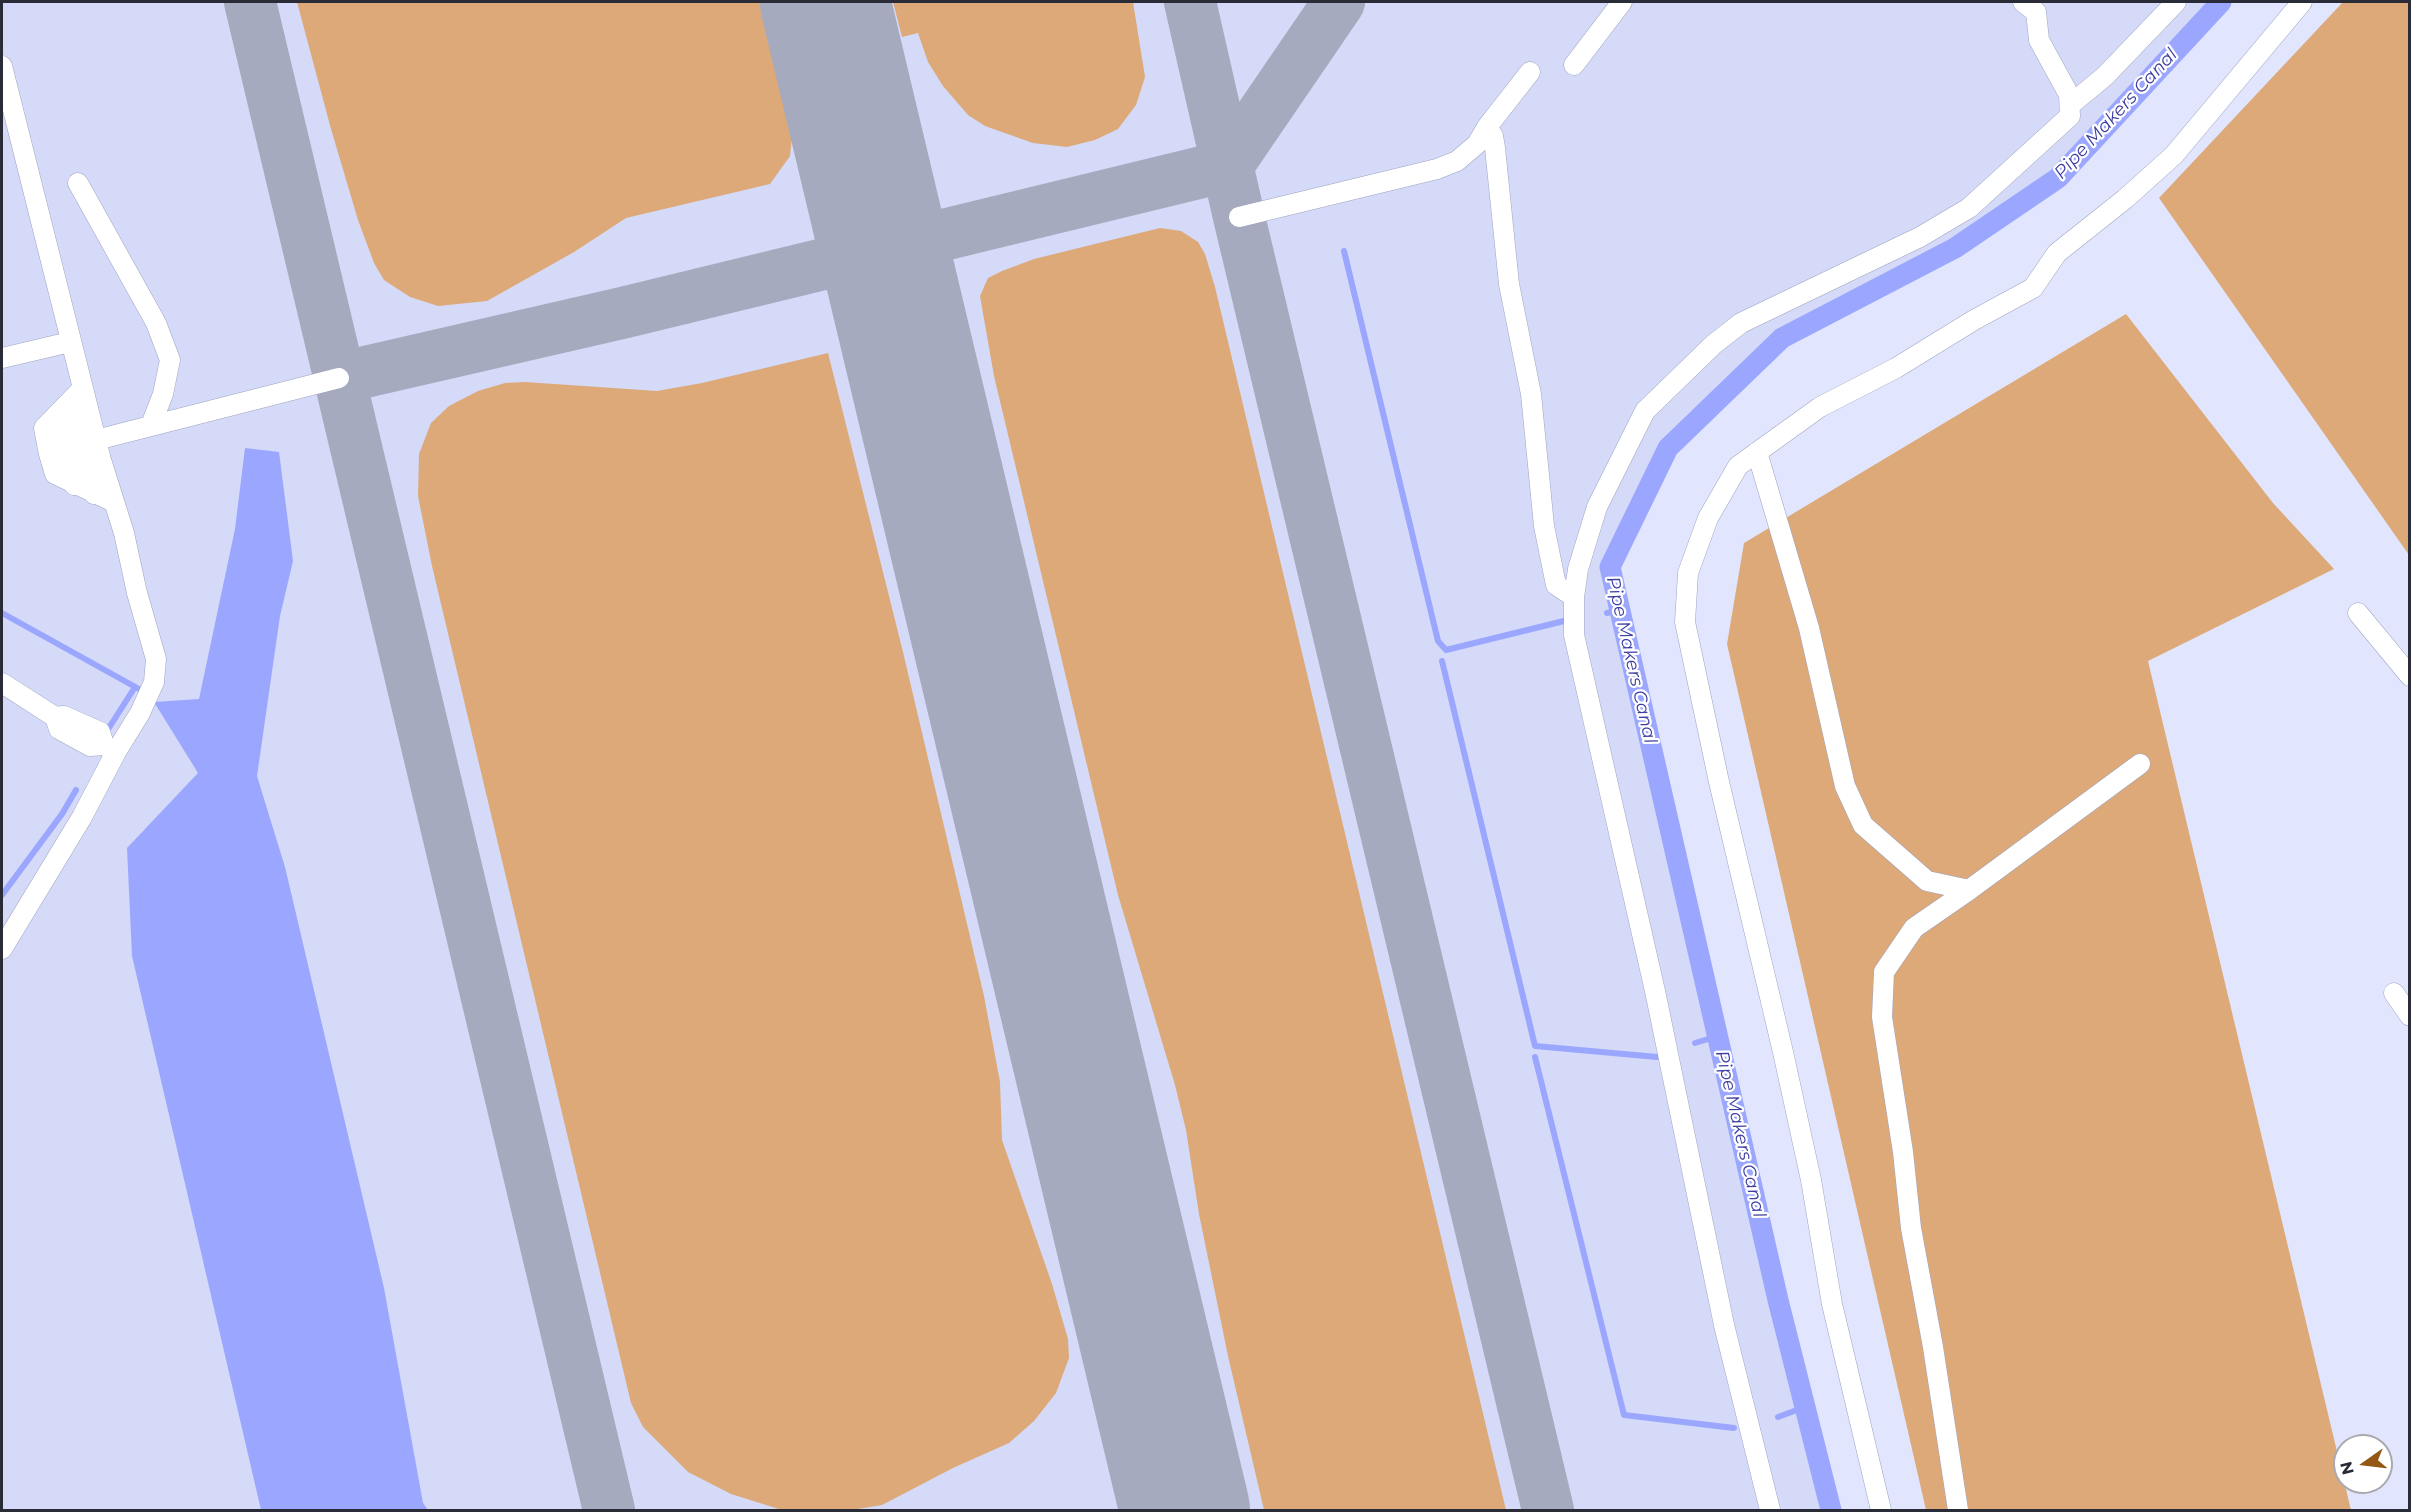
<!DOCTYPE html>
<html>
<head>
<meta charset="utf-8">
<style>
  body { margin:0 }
  #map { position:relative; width:2411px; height:1512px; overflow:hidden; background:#e1e6fe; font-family:Montserrat,sans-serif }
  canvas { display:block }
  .frame { position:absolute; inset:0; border:3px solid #292b36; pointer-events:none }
  .north { position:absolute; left:2333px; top:1434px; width:60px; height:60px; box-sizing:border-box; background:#fff; border:2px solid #a9aaaf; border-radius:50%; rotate:256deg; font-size:16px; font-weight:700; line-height:24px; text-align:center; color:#292b36 }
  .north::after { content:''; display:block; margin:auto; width:21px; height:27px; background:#925814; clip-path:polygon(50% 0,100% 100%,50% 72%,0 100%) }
</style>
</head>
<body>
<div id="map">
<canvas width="2411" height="1512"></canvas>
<div class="frame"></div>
<div class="north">N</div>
</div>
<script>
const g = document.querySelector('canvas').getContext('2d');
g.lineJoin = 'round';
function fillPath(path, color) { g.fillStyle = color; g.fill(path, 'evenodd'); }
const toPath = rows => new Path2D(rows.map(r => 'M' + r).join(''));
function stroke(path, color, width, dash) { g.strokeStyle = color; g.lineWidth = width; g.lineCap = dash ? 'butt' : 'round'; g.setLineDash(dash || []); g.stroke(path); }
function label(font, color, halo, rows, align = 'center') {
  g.font = font + ' Montserrat,sans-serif'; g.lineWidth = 4.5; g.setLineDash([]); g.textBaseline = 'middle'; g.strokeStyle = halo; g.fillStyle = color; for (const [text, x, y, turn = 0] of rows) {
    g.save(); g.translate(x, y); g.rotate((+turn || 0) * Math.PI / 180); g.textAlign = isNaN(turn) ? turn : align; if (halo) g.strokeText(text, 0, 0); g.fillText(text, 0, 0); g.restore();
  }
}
fillPath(toPath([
  [2,2,2221,2,2058,178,1955,248,1781,338,1668,448,1610,567,1778,1300,1831,1510,2,1510]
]), '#d4daf8');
fillPath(toPath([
  [297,2,760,2,792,137,790,156,770,184,626,218,574,252,487,301,438,306,410,297,384,280,374,263,358,220,331,129],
  [893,2,1133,2,1145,77,1136,105,1118,129,1095,140,1067,147,1033,143,985,126,968,115,943,86,928,62,918,33,902,37],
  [2343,2,2409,2,2409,555,2159,198],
  [1160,228,1181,231,1198,242,1205,254,1215,287,1506,1510,1264,1510,1228,1356,1199,1214,1186,1130,1175,1085,1118,895,994,376,980,296,988,278,1002,271,1034,259],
  [2126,314,2273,503,2334,569,2148,661,2351,1510,1926,1510,1727,644,1744,543],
  [828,353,903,652,984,996,1000,1082,1002,1140,1052,1284,1068,1339,1069,1358,1056,1393,1034,1421,1009,1443,953,1468,882,1505,851,1510,782,1510,731,1494,688,1472,643,1427,631,1403,432,566,418,496,419,454,431,423,449,406,478,391,505,383,525,382,657,391,702,383]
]), '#dda978');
fillPath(toPath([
  [245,448,279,452,293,561,280,616,257,776,285,867,384,1288,423,1503,428,1510,261,1510,132,956,127,848,198,773,154,702,199,699,235,529]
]), '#9ba7fe');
stroke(toPath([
  [1344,251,1438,641,1446,650,1564,621],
  [2,613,139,689],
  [1607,613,1619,610],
  [1442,661,1535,1046,1657,1057],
  [105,734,135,687],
  [2,895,62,814,76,790],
  [1695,1043,1718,1036],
  [1535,1057,1624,1415,1734,1428],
  [1778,1417,1805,1407]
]), '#9ba7fe', 6);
stroke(toPath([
  [1831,1510,1778,1300,1610,567,1668,448,1782,338,1955,248,2058,178,2221,2]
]), '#9ba7fe', 21);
stroke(toPath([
  [250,2,609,1510],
  [1190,2,1239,217,1548,1510],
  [339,378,622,313,1227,166,1339,2]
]), '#a6aabe', 52);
stroke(toPath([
  [825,2,1185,1510]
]), '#a6aabe', 130);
const minor = toPath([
  [1574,65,1622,2],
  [2,66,101,460,124,533,137,593,156,659,154,682,140,713,116,752,82,817,2,949],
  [2070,105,2105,76,2176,2],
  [1487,127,1493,136,1495,148,1509,284,1531,394,1544,526,1556,585,1574,597],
  [78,183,156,323,170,360,163,394,151,425],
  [1239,217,1437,169,1457,161,1477,144,1487,127,1530,72],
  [2,358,70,342],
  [82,389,44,428,49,454,55,474,114,502],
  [69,403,94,494],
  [56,416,74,485],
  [96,440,339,378],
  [1757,452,1809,628,1845,786,1863,825,1927,881,1969,890,2140,764],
  [2358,613,2410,676],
  [2,683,55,717,59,729,90,746,104,745],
  [55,717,64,716,100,732,104,745,113,751],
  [2394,993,2410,1016],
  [1770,1510,1724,1325,1655,991,1574,635,1574,597,1578,569,1597,507,1645,411,1714,344,1741,323,1920,237,1969,208,2070,116,2069,95,2039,40,2036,12,2023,2],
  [1881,1510,1832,1304,1811,1180,1783,1052,1719,782,1685,622,1688,573,1708,518,1738,466,1820,407,1896,368,1974,320,2033,288,2057,253,2125,199,2174,155,2302,2],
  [1958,1510,1933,1347,1911,1228,1903,1152,1882,1017,1884,972,1914,928,1969,890]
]);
stroke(minor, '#9ea4c0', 21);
stroke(minor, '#fff', 20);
label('italic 18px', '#3d3ea0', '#fff', [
  ["Pipe Makers Canal",2116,114,-47],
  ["Pipe Makers Canal",1631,660,77],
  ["Pipe Makers Canal",1740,1134,77]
]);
</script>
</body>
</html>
